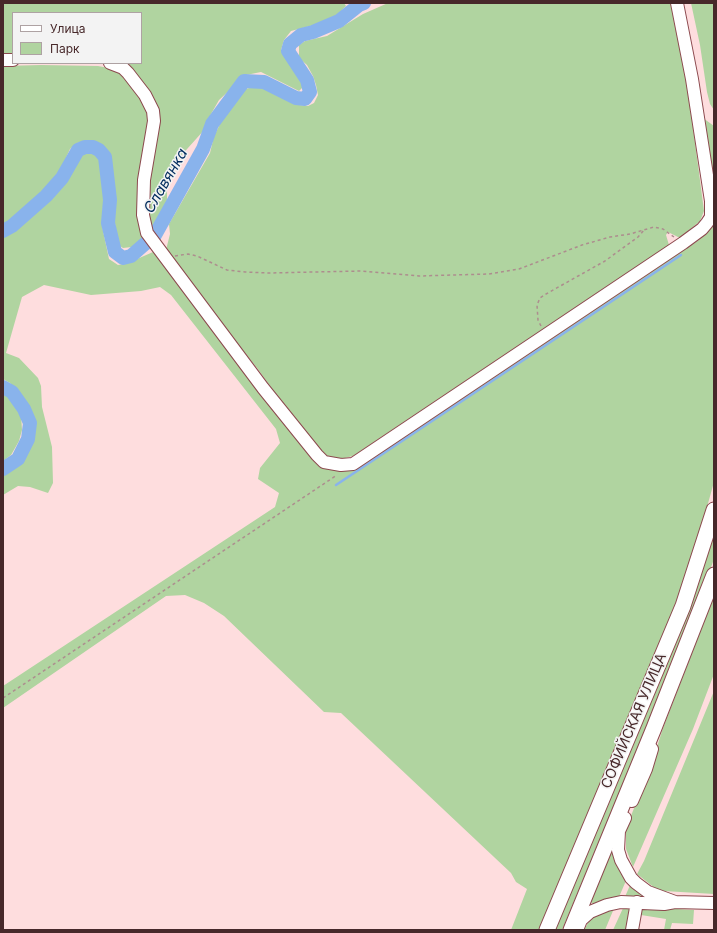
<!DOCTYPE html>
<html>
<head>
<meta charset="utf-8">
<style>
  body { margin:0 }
  #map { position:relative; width:717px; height:933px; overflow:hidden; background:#feddde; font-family:Inter,sans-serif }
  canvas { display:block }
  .frame { position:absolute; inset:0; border:4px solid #47282a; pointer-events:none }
  .legend { position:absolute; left:12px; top:12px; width:130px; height:52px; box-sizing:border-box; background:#f3f3f3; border:1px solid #aea2a3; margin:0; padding:5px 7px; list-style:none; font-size:12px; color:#47282a }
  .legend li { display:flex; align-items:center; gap:8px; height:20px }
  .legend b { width:20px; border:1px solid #aea2a3 }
</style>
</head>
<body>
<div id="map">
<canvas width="717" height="933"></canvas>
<div class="frame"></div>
<ul class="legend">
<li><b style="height:5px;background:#fff"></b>Улица</li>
<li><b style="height:11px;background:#b0d4a0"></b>Парк</li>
</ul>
</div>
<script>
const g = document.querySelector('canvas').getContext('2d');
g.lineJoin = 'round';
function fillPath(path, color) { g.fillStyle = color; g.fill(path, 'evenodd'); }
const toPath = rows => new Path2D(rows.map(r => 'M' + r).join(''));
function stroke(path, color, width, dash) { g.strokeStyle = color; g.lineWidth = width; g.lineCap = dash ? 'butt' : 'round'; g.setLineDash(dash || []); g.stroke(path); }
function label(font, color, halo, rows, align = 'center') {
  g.font = font + ' Inter,sans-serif'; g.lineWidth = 3; g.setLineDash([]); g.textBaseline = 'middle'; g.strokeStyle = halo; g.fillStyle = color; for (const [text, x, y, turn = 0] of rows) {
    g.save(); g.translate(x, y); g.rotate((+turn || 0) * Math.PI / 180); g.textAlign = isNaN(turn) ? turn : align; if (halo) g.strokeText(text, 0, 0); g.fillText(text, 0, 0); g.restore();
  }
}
fillPath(toPath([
  [3,3,344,3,346,6,337,15,322,23,291,31,284,40,281,50,299,76,304,86,299,91,261,72,246,75,219,100,211,114,205,129,179,158,169,180,167,189,167,200,162,213,153,227,149,228,147,211,154,104,118,63,141,63,141,13,13,13,13,58,3,58],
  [388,3,672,3,688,89,704,211,700,221,680,238,668,232,666,235,669,245,353,456,337,460,328,459,293,418,257,368,228,332,166,250,170,234,169,224,210,153,214,136,220,124,245,89,254,87,263,88,299,105,308,106,314,103,318,95,316,85,313,76,307,65,299,58,299,45,305,41,327,36,363,14],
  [691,3,714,3,714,110,710,104,707,92,700,45],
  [41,65,98,66,114,69,123,74,150,112,144,237,132,247,123,248,117,244,114,213,115,195,109,152,101,145,92,141,77,143,70,149,60,171,45,188,27,206,3,225,3,66],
  [703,118,714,126,714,203],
  [88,151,95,153,99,158,101,168,105,202,103,206,102,226,109,259,118,265,128,263,153,252,157,254,310,453,340,470,699,240,714,219,714,482,695,550,666,629,539,930,511,930,527,889,516,882,511,873,341,713,324,712,224,616,204,603,185,595,166,596,3,708,3,686,275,507,279,493,258,479,260,468,280,443,276,429,171,295,160,287,141,291,91,295,44,285,22,297,6,353,19,358,38,378,41,386,42,407,52,447,53,483,48,493,30,487,18,486,3,495,3,474,10,470,17,464,25,453,33,437,34,429,28,409,10,383,3,379,3,237,50,199,62,185,76,161,82,154],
  [3,392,10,398,21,414,22,430,19,441,11,455,3,461],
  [714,533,714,559,700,598,562,930,555,930,664,672,691,602],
  [714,596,714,674,693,729,633,867,626,849,626,828,650,769,663,728],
  [714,691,714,894,664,891,656,889,637,874,644,861],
  [612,849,628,876,619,897,596,905,593,904,591,902],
  [631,883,651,897,624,899],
  [615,906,605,930,584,930,589,921,598,914],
  [624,906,632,906,628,930,613,930],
  [642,907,694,910,693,924,672,923,670,930,664,930,666,919,641,915]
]), '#b0d4a0');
stroke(toPath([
  [336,485,681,255]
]), '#89b3ec', 2.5);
stroke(toPath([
  [3,231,12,226,46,196,62,178,78,150,85,147,93,147,99,150,105,157,110,200,108,223,115,252,123,258,131,256,155,235,203,149,212,124,244,81,264,82,296,98,305,99,310,92,307,80,288,51,290,44,301,35,313,32,339,21,359,5,364,3],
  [3,387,12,392,24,409,30,423,28,439,18,459,3,469]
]), '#89b3ec', 14);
const minor = toPath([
  [3,60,13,60],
  [110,63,123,68,128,73,145,95,153,111,154,121,152,133,144,180,143,215,147,233,263,388,317,455,324,462,341,465,353,464,683,243,702,229,707,223,711,217,711,201,692,79,677,3],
  [632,801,646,769,652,749],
  [625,818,619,831,618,850,621,860,631,878,636,883,648,892,675,902],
  [577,930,581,920,590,912,607,905,621,902,664,904,675,902,714,903],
  [632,930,637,902]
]);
const major = toPath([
  [547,930,683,606,714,510],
  [571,930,654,728,714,575]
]);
stroke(minor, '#8c494e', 14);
stroke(major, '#8c494e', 17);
stroke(toPath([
  [175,256,188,254,197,256,227,270,245,272,268,273,361,271,419,276,489,274,519,269,582,245,610,237,630,234,654,227,663,229,674,237],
  [541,326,538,320,537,305,540,298,546,294,605,261,638,237,644,230],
  [3,698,337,475]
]), '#ad8d8e', 1.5, [3, 3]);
stroke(minor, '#fff', 12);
stroke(major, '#fff', 15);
label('14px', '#47282a', '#f3f3f3', [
  ["СОФИЙСКАЯ УЛИЦА",634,721,-67]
]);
label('italic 15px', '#012b5d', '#f3f3f3', [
  ["Славянка",166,181,-60]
]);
</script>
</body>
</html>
